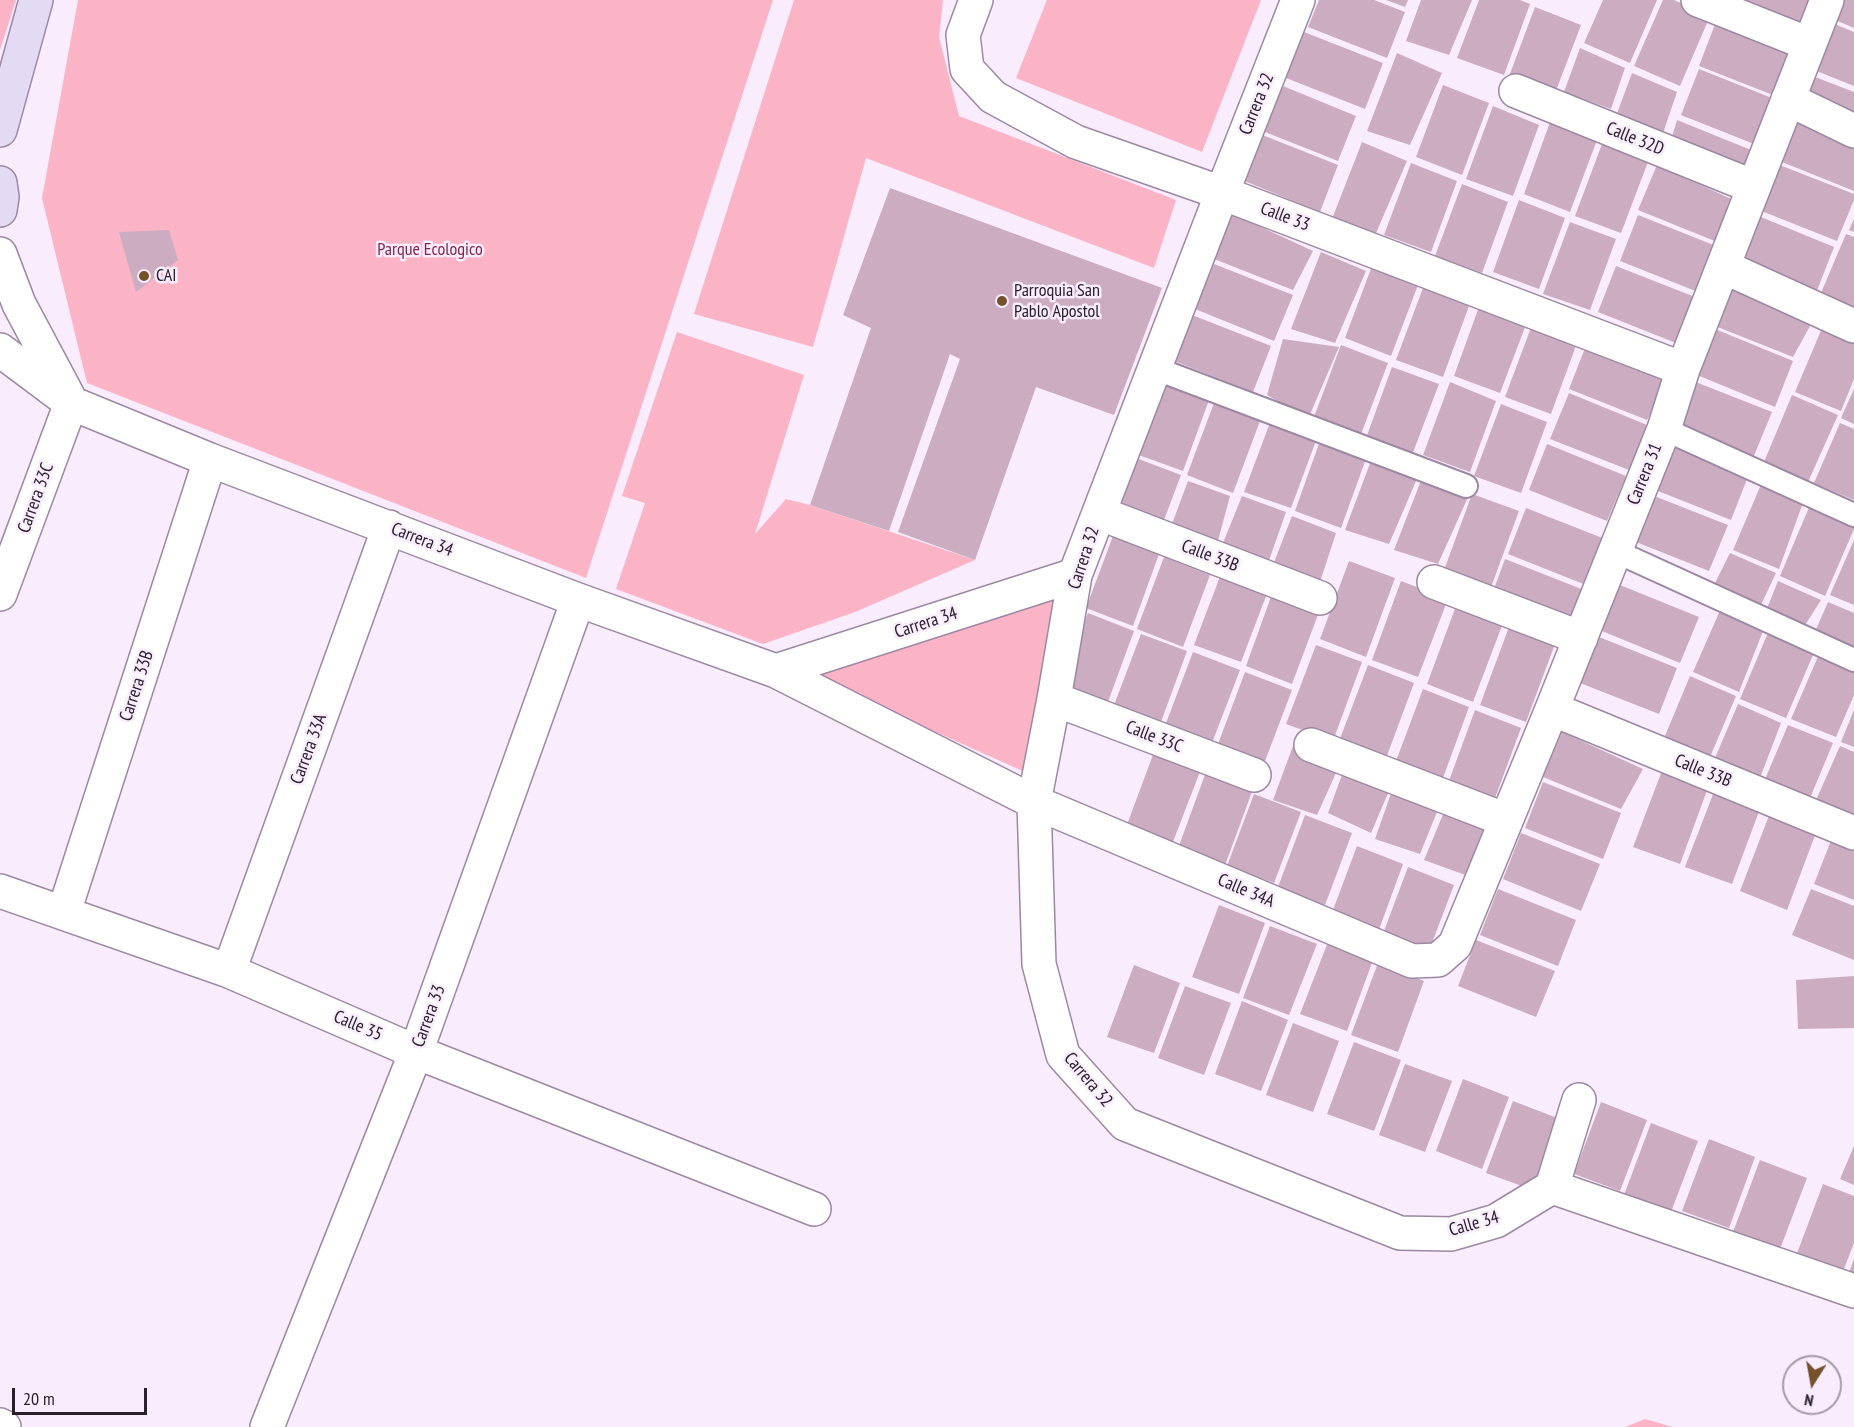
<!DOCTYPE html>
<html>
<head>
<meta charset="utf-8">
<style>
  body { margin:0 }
  #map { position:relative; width:1854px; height:1427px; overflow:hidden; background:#f9ecfd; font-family:"PT Sans Narrow",sans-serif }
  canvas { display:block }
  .north { position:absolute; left:1782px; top:1355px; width:60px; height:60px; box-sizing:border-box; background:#f9ecfd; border:2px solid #a59aa9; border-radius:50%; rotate:191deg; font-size:16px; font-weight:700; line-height:24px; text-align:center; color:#28202b }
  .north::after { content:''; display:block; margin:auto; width:21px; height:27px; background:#75522a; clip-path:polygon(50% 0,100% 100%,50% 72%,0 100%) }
  .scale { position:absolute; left:12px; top:1388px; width:135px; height:27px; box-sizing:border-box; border:3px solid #28202b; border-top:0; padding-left:8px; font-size:18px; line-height:21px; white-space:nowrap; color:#28202b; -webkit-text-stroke:4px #f9ecfd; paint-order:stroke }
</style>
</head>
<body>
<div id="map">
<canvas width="1854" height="1427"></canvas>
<div class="north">N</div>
<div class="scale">20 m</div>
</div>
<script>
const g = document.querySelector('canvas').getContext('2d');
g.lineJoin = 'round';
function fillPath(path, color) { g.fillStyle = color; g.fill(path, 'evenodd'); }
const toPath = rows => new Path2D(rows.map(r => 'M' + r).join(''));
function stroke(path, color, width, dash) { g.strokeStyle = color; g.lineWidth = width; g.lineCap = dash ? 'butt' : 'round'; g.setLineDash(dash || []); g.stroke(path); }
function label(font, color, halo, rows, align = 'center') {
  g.font = font + ' "PT Sans Narrow",sans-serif'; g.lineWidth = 5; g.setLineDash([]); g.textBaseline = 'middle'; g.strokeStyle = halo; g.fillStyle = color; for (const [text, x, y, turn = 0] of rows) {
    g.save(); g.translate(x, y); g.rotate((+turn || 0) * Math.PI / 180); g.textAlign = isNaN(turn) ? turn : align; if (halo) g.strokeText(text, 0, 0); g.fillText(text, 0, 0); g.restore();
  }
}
fillPath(toPath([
  [0,0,16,0,0,50],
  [78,0,773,0,586,578,87,383,42,198],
  [794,0,943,0,939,37,959,116,1176,200,1154,268,866,158,813,347,694,314],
  [1047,0,1261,0,1202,152,1016,78],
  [677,332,804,375,755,534,786,499,810,505,975,560,855,612,763,644,616,589,645,503,622,496],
  [1060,598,1027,773,809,675],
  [1645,1419,1673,1427,1625,1427]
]), '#fbb4c6');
fillPath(toPath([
  [1319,0,1374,0,1405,12,1387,58,1308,27],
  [1386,0,1408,0,1405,7],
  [1421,0,1472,0,1449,55,1406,41],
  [1479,0,1520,0,1530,4,1504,75,1457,58],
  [1603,0,1657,0,1630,63,1584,43],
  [1663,0,1674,0,1710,16,1680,86,1634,66],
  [1723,0,1815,0,1804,31],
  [1840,0,1854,0,1854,28,1833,19],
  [1535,7,1581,25,1554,96,1508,79],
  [1717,19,1796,50,1778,97,1699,66],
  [1832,23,1854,32,1854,86,1814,70],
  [1304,32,1383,63,1365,109,1286,78],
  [1580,48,1625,68,1611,109,1564,92],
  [1397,53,1442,73,1410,145,1367,131],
  [1699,69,1777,100,1759,146,1681,115],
  [1632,73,1677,92,1663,133,1616,116],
  [1810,75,1854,92,1854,118,1803,95],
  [1278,84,1356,116,1338,161,1260,130],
  [1443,85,1489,103,1462,175,1416,157],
  [1493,106,1539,125,1513,196,1466,179],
  [1796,114,1854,140,1854,191,1777,160],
  [1677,120,1756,152,1750,172,1671,140],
  [1550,122,1597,140,1570,212,1524,194],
  [1260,134,1338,165,1320,212,1242,180],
  [1362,142,1407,161,1376,233,1332,219],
  [1602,144,1648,162,1621,233,1575,216],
  [1411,163,1457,181,1431,252,1384,235],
  [1777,164,1854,194,1854,200,1837,241,1759,210],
  [1657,165,1738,202,1717,242,1638,210],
  [1462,184,1508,202,1482,273,1435,256],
  [890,188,1162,288,1114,415,1036,387,975,560,898,532,960,359,950,354,889,531,810,505,871,328,843,315],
  [1519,200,1565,218,1539,289,1493,272],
  [1233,214,1313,251,1293,290,1214,259],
  [1638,215,1716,246,1698,292,1620,261],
  [1756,215,1834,247,1816,293,1737,262],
  [1854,219,1854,232,1849,230],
  [1570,222,1616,239,1590,310,1543,294],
  [169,230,178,260,136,292,119,232],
  [1846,234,1854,237,1854,317,1818,300],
  [1321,252,1366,271,1335,343,1291,329],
  [1214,264,1293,295,1274,341,1195,309],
  [1372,266,1418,285,1391,356,1345,338],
  [1616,266,1695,297,1676,343,1598,312],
  [1733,280,1815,317,1793,357,1715,326],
  [1423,288,1469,306,1443,377,1396,360],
  [1480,304,1527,322,1500,393,1454,376],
  [1192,315,1271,346,1253,392,1174,361],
  [1825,321,1854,334,1854,379,1841,411,1795,392],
  [1532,325,1577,343,1551,414,1505,397],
  [1715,329,1793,361,1775,407,1697,375],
  [1283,339,1339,347,1308,419,1267,395],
  [1587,343,1668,380,1647,420,1569,389],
  [1341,345,1388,363,1361,434,1314,417],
  [1392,367,1439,384,1412,455,1366,438],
  [1693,381,1772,412,1753,458,1675,427],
  [1163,382,1209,400,1183,471,1136,454],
  [1450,382,1496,401,1470,472,1423,455],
  [1854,389,1854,424,1841,418],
  [1569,393,1647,425,1629,470,1550,439],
  [1792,395,1838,415,1808,482,1764,462],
  [1214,403,1260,421,1233,493,1187,475],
  [1501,404,1547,422,1521,493,1474,476],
  [1271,420,1317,438,1291,508,1244,492],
  [1840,423,1854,429,1854,500,1814,483],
  [1321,438,1367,456,1341,528,1295,511],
  [1671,443,1749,474,1731,520,1653,489],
  [1547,444,1626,476,1607,521,1529,490],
  [1136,458,1181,475,1161,528,1115,510],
  [1372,458,1419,474,1389,544,1345,530],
  [1422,478,1469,495,1438,564,1394,550],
  [1763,480,1804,500,1779,569,1733,550],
  [1188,481,1230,496,1216,548,1170,529],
  [1472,494,1519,511,1490,590,1443,573],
  [1649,494,1728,525,1709,571,1631,540],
  [1242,496,1286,512,1267,566,1221,548],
  [1810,505,1854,525,1854,529,1825,596,1780,576],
  [1526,508,1605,539,1586,585,1508,554],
  [1292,516,1336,533,1318,588,1271,570],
  [1113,536,1159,554,1133,626,1086,608],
  [1854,540,1854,605,1830,595],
  [1730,553,1776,573,1758,611,1714,585],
  [1164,557,1210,575,1183,647,1137,629],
  [1505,559,1584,590,1571,621,1494,589],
  [1349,561,1395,578,1366,657,1320,639],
  [1221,574,1268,591,1241,662,1194,645],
  [1401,581,1448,599,1418,677,1372,660],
  [1778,581,1821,600,1802,630,1766,611],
  [1620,585,1699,617,1680,663,1602,631],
  [1272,594,1319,612,1292,684,1246,666],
  [1828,602,1854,613,1854,651,1814,634],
  [1456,606,1503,623,1473,702,1427,684],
  [1722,606,1765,626,1739,692,1693,672],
  [1088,613,1134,631,1105,710,1058,692],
  [1509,627,1555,644,1526,722,1480,705],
  [1770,628,1816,648,1786,718,1740,699],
  [1141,634,1187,651,1158,730,1111,713],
  [1599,637,1677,668,1659,714,1580,683],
  [1316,645,1362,662,1333,741,1286,724],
  [1193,652,1240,670,1210,748,1163,731],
  [1820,652,1854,667,1854,695,1836,737,1791,719],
  [1368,665,1414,683,1385,761,1338,744],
  [1245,672,1292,690,1262,769,1215,752],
  [1690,676,1736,696,1707,764,1662,743],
  [1423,689,1469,707,1440,786,1393,769],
  [1738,704,1781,723,1758,783,1712,765],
  [1475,710,1521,728,1492,806,1446,789],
  [1854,710,1854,747,1841,742],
  [1788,725,1833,743,1808,803,1763,784],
  [1562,732,1643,769,1621,809,1543,777],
  [1293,746,1340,764,1317,815,1273,800],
  [1840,746,1854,752,1854,825,1813,807],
  [1154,752,1201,769,1171,847,1125,830],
  [1345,767,1392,784,1371,833,1328,813],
  [1663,768,1709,785,1680,864,1633,847],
  [1206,772,1253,789,1224,868,1177,851],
  [1543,782,1621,813,1603,859,1525,828],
  [1394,785,1441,802,1420,854,1375,839],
  [1715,789,1761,806,1732,884,1685,867],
  [1254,794,1301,812,1274,883,1227,866],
  [1447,805,1494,822,1468,876,1424,860],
  [1770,813,1817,830,1787,910,1740,891],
  [1305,815,1352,833,1325,905,1278,887],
  [1521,833,1600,864,1581,911,1503,879],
  [1832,838,1854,847,1854,900,1814,884],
  [1357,846,1403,864,1377,935,1330,918],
  [1408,867,1454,885,1427,956,1381,939],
  [1498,889,1576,920,1558,966,1480,935],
  [1811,889,1854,906,1854,960,1792,935],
  [1219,905,1265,923,1239,994,1192,977],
  [1270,926,1317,944,1289,1015,1243,998],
  [1476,940,1555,971,1536,1017,1458,986],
  [1328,942,1373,960,1347,1031,1300,1014],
  [1378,963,1424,981,1398,1052,1351,1035],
  [1134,965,1180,983,1154,1053,1107,1037],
  [1854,976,1854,1028,1798,1029,1796,980],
  [1185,986,1231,1003,1204,1075,1158,1058],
  [1242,1001,1288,1020,1261,1091,1215,1074],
  [1293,1023,1339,1041,1313,1112,1266,1095],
  [1354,1042,1401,1060,1374,1131,1327,1114],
  [1405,1064,1452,1081,1425,1152,1379,1135],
  [1463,1079,1509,1097,1482,1169,1436,1151],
  [1513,1101,1560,1119,1533,1190,1486,1173],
  [1601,1102,1647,1120,1620,1191,1574,1174],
  [1651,1123,1698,1141,1671,1212,1624,1195],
  [1709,1139,1755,1157,1729,1228,1682,1211],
  [1854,1146,1854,1185,1840,1179],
  [1760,1160,1807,1178,1780,1249,1733,1232],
  [1823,1184,1854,1196,1854,1243,1842,1274,1796,1256],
  [1854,1259,1854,1280,1847,1278]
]), '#ccacc0');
const lane = toPath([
  [1154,368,1466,486],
  [1664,429,1854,515],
  [1615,551,1854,660]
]);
const street = toPath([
  [976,0,963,35,967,69,993,97,1076,142,1222,193,1683,369],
  [1298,0,1222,193,1075,575,1054,699,1034,802,1039,964,1063,1055,1125,1124,1400,1233,1451,1234,1496,1221,1552,1187,1854,1291],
  [1698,0,1809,44],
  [1516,91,1754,187],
  [1788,99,1854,131],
  [0,254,19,304,68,396],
  [1724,267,1854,326],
  [0,350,71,403,210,460,578,600,776,671,1075,575],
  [1099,513,1320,598],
  [1434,582,1581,638],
  [0,594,71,403],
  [776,671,1034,802,1412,961,1438,960,1455,945,1552,709,1664,429,1683,369,1827,0],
  [1054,699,1254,775],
  [1552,709,1854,833],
  [1311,745,1506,820],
  [0,891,229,971,416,1052,814,1209],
  [64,912,210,460],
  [229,971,389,527],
  [1552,1187,1579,1100],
  [0,1425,4,1427],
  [267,1427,416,1052,578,600]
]);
const secondary = toPath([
  [0,130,36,0],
  [0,183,2,197,0,210]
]);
stroke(lane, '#9c88a3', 26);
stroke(street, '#9c88a3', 36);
stroke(secondary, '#9c88a3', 36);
stroke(lane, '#fff', 22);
stroke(street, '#fff', 33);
stroke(secondary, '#e2dbf3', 33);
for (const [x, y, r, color] of [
  [144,276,6,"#75522a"],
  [1002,301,6,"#75522a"]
]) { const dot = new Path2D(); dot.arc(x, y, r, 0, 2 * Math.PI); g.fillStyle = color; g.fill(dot); stroke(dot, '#f9ecfd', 2); }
label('18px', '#28202b', '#f9ecfd', [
  ["Carrera 32",1257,104,-68],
  ["Calle 32D",1635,139,22],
  ["Calle 33",1285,217,21],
  ["Carrera 31",1645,474,-68],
  ["Carrera 33C",36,498,-70],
  ["Carrera 34",422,540,21],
  ["Calle 33B",1210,556,21],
  ["Carrera 32",1084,558,-72],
  ["Carrera 34",926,623,-18],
  ["Carrera 33B",137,686,-72],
  ["Calle 33C",1154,737,21],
  ["Carrera 33A",309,749,-70],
  ["Calle 33B",1703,771,22],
  ["Calle 34A",1246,891,23],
  ["Carrera 33",429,1016,-70],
  ["Calle 35",358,1026,23],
  ["Carrera 32",1088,1080,50],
  ["Calle 34",1474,1224,-16]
]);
label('18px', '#822647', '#f9ecfd', [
  ["Parque Ecologico",430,250]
]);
label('18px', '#28202b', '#f9ecfd', [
  ["CAI",156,276],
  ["Parroquia San",1014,291],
  ["Pablo Apostol",1014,312]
], 'left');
</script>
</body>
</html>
